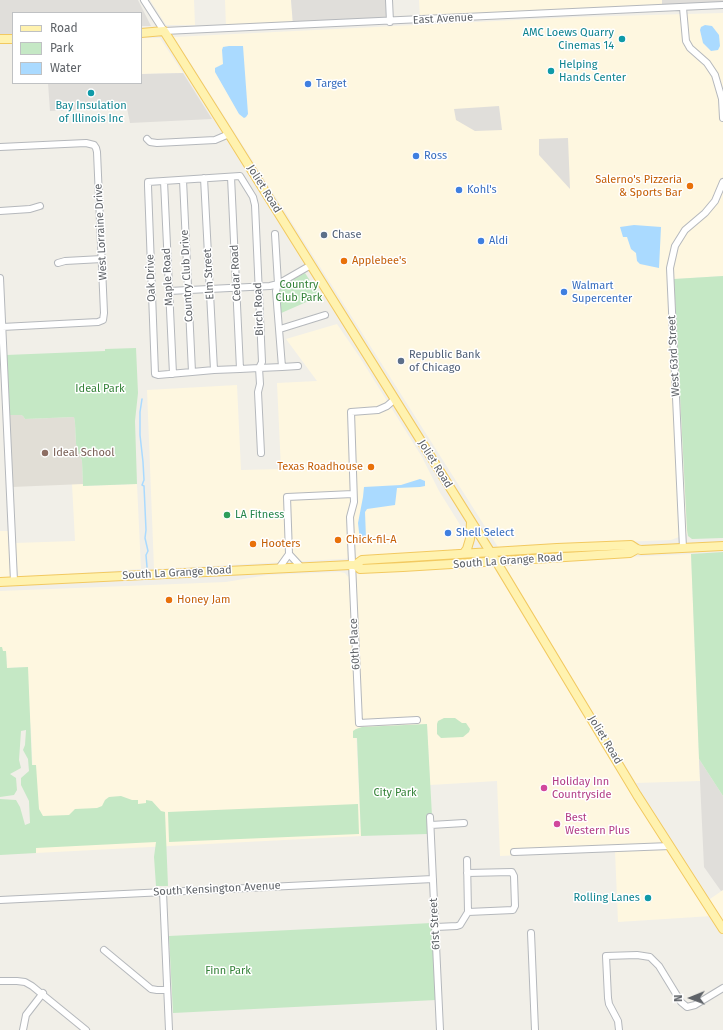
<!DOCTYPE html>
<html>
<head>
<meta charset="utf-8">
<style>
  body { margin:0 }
  #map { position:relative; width:723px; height:1030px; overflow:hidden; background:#f1efe8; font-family:"Fira Sans",sans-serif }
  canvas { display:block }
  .legend { position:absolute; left:12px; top:12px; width:130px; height:72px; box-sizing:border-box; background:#fff; border:1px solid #bfc1c3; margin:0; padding:5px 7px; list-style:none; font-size:12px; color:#5f6368 }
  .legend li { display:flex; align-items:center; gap:8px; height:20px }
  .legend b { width:20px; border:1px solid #bfc1c3 }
  .north { position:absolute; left:671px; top:978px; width:40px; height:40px; -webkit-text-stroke:3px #fff; paint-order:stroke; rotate:269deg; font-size:11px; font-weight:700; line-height:16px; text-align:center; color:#5f6368 }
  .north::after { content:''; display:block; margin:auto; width:14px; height:18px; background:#5f6368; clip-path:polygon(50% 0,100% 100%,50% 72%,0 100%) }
</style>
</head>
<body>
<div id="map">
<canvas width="723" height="1030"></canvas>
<ul class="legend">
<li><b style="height:5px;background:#fff2af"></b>Road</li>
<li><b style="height:11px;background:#c5e8c5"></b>Park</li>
<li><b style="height:11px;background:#aadaff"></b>Water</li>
</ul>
<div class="north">N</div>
</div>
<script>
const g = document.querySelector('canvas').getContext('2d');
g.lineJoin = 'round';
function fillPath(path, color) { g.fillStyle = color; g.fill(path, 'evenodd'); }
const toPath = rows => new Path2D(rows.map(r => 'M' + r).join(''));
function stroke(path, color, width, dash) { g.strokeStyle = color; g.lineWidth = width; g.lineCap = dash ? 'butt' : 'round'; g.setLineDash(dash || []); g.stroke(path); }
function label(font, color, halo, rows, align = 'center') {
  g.font = font + ' "Fira Sans",sans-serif'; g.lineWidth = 3; g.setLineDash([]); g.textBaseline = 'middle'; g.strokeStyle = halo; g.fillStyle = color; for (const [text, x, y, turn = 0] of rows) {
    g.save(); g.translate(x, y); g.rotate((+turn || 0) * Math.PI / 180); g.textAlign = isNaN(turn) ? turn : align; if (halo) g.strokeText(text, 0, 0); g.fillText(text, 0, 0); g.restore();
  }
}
fillPath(toPath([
  [150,0,194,0,195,25,166,25],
  [225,0,291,0,293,25,226,27],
  [419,0,662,0,662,5,420,19],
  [723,13,723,276,674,279,687,534,671,540,498,547,174,37,577,17],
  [141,38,160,38,183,73,141,74],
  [337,324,359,356,422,457,439,491,467,536,464,549,457,551,341,559,154,569,147,390,237,385,241,470,281,469,277,383,317,381,286,339],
  [72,484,83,484,83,486,137,484,141,569,36,576,18,576,15,543,75,541],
  [0,531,10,531,12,579,0,580],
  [691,554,700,781,636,783,501,563],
  [493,559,712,916,618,922,615,851,500,856,497,781,430,785,427,724,356,729,361,836,36,853,31,730,24,667,7,668,6,651,2,651,2,647,0,647,0,591,226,582,267,575,340,572,345,573,348,577,352,566],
  [723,890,723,926,707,901]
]), '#fef7e0');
fillPath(toPath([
  [0,0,138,0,151,26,141,26,141,13,13,13,13,34,0,35],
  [291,0,388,0,389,21,293,25],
  [662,0,723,0,723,2,662,5],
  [183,73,212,119,130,123,127,108,50,111,48,83,141,83,141,74],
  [499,106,502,130,475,131,456,120,454,109],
  [568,138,570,189,539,155,539,139],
  [699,759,723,796,723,890,721,891,704,867]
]), '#e0deda');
fillPath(toPath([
  [8,415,21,415,23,416,25,419,74,417,75,423,76,444,82,461,83,484,12,487]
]), '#e1ded6');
fillPath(toPath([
  [305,273,320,296,279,314,277,296,283,285],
  [723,276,723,538,692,539,688,536,687,530,674,279],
  [136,348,138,393,135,421,137,484,83,486,82,461,76,444,75,423,74,417,25,419,23,416,21,415,8,415,6,355,105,351,105,349],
  [723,552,723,796,699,759,691,554],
  [0,647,2,647,3,651,6,651,7,668,28,667,32,765,36,765,39,809,43,816,69,815,75,809,97,808,102,806,105,800,109,797,121,796,132,800,138,800,138,804,146,803,146,800,152,801,161,811,165,812,168,886,156,886,154,857,156,842,36,848,36,853,0,855,0,799,16,800,20,807,25,825,30,823,29,801,21,785,21,778,29,771,28,759,23,750,25,745,26,730,21,731,19,760,21,768,10,774,16,778,17,790,14,795,0,797],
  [444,718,455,718,462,723,466,723,470,729,469,732,463,737,441,738,437,734,437,724,438,721],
  [427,724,432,816,428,817,427,834,361,836,357,738,353,738,353,731,356,729,362,727],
  [358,804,359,834,169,842,168,812],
  [432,923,436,1000,173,1013,169,936]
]), '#c5e8c5');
fillPath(toPath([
  [705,25,712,26,719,35,720,46,718,50,711,51,703,43,700,30,701,27],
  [229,46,243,46,248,114,246,117,244,118,239,114,215,72,215,68,223,64,222,50,223,47],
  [634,225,661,227,659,268,640,264,637,261,636,253,631,249,627,237,623,237,620,227],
  [420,479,425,481,425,486,420,487,397,488,395,505,367,509,365,512,366,538,364,541,360,541,358,523,363,497,364,487,401,485]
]), '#aadaff');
stroke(toPath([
  [142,399,140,412,140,435,143,462,144,480,142,485,144,486,146,530,145,538,148,551,146,555,147,567]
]), '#aadaff', 1.5);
const minor = toPath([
  [144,0,164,31,723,5],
  [389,0,390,22],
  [683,8,686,41,690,48,707,63,715,75,722,99,723,118],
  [147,139,150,142,157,143,215,140,229,134],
  [0,147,86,143,94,145,96,148,97,152,104,313,103,320,98,322,2,327],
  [231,177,240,369],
  [204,178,214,370],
  [183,180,192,372],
  [164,181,173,374],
  [0,211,30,209,40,206],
  [275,234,278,284,276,291,282,367],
  [58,263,65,261,102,259],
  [0,278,14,581],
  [169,291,270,286,278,284,311,265],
  [280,329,325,315],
  [395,399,387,406,378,410,351,412,354,502,350,517,359,723,417,720],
  [261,453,258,392,260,384,259,368,262,362,255,205,253,197,240,176,148,182,148,186,155,374,158,375,192,372,214,370,240,369,259,368,282,367,298,366],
  [683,548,670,268,675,246,685,230,705,213,715,201,723,182],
  [301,567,289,554,287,497,353,494],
  [279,568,289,554],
  [430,817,440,1030],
  [431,825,464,823],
  [514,852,670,846],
  [467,873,512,872,514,876,515,906,513,910,468,912],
  [163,892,169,1030],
  [0,900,433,879],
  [436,927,457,926,460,925,468,912,467,860],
  [531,933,535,1030],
  [104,950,151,989,157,990,167,990],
  [0,981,17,981,25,982,32,986,86,1030],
  [23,1030,26,1015,43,993],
  [619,1030,618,1021,609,1004,608,998,606,956,637,955,650,957,659,966,681,1002,687,1007,695,1005,723,988]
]);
const major = toPath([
  [141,33,164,31,229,134,496,561,637,795,723,929],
  [0,39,13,39],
  [464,553,467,549,470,539,471,522],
  [355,565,360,569,403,567,630,553,637,549],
  [0,582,351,565,355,565,362,560,557,548,631,545,637,549,641,550,723,546]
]);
stroke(minor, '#b5b8bc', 8);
stroke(major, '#f2c960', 10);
stroke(minor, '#fff', 6);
stroke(major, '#fff2af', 8);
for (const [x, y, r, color] of [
  [622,39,4,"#0f9aa8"],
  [551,71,4,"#0f9aa8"],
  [308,84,4,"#3f7fe0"],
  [91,93,4,"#0f9aa8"],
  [416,156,4,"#3f7fe0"],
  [690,186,4,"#e8710a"],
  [459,190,4,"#3f7fe0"],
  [324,235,4,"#5c6f8a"],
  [481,241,4,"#3f7fe0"],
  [344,261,4,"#e8710a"],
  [564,292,4,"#3f7fe0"],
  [401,361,4,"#5c6f8a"],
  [45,453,4,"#8d6e63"],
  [371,467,4,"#e8710a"],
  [227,515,4,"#2e9e5b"],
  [448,533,4,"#3f7fe0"],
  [338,540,4,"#e8710a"],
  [253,544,4,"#e8710a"],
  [169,600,4,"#e8710a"],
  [544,788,4,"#d1479c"],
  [557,824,4,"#d1479c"],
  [648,898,4,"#0f9aa8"]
]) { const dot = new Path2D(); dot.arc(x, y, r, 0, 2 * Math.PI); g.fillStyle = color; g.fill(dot); stroke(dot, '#fff', 1.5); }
label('11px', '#5f6368', '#fff', [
  ["East Avenue",443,19,-3],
  ["Joliet Road",264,189,58],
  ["West Lorraine Drive",101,232,-93],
  ["Cedar Road",236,273,-93],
  ["Elm Street",209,274,-93],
  ["Country Club Drive",187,276,-93],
  ["Maple Road",168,277,-93],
  ["Oak Drive",151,278,-92],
  ["Birch Road",259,309,-92],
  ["West 63rd Street",674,356,-93],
  ["Joliet Road",435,464,58],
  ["South La Grange Road",508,561,-4],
  ["South La Grange Road",177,573,-3],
  ["60th Place",355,644,-93],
  ["Joliet Road",605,740,59],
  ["South Kensington Avenue",217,889,-3],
  ["61st Street",435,924,-93]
]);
label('11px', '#0d838f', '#fff', [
  ["AMC Loews Quarry",614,33],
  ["Cinemas 14",614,46],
  ["Helping",559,65,"left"],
  ["Hands Center",559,78,"left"],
  ["Bay Insulation",91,106,"center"],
  ["of Illinois Inc",91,119,"center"],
  ["Rolling Lanes",640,898]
], 'right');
label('11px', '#366cbe', '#fff', [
  ["Target",316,84],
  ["Ross",424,156],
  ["Kohl's",467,190],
  ["Aldi",489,241],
  ["Walmart",572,286],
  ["Supercenter",572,299],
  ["Shell Select",456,533]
], 'left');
label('11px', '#c56008', '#fff', [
  ["Salerno's Pizzeria",682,180,"right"],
  ["& Sports Bar",682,193,"right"],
  ["Applebee's",352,261],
  ["Texas Roadhouse",363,467,"right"],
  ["Chick-fil-A",346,540],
  ["Hooters",261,544],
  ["Honey Jam",177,600]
], 'left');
label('11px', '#4e5e75', '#fff', [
  ["Chase",332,235],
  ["Republic Bank",409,355],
  ["of Chicago",409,368]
], 'left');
label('11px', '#348238', '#fff', [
  ["Country",299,285],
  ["Club Park",299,298],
  ["Ideal Park",100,389],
  ["City Park",395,793],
  ["Finn Park",228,971]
]);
label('11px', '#785e54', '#fff', [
  ["Ideal School",53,453]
], 'left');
label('11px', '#27864d', '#fff', [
  ["LA Fitness",235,515]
], 'left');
label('11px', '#b23c85', '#fff', [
  ["Holiday Inn",552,782],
  ["Countryside",552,795],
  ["Best",565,818],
  ["Western Plus",565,831]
], 'left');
</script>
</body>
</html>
